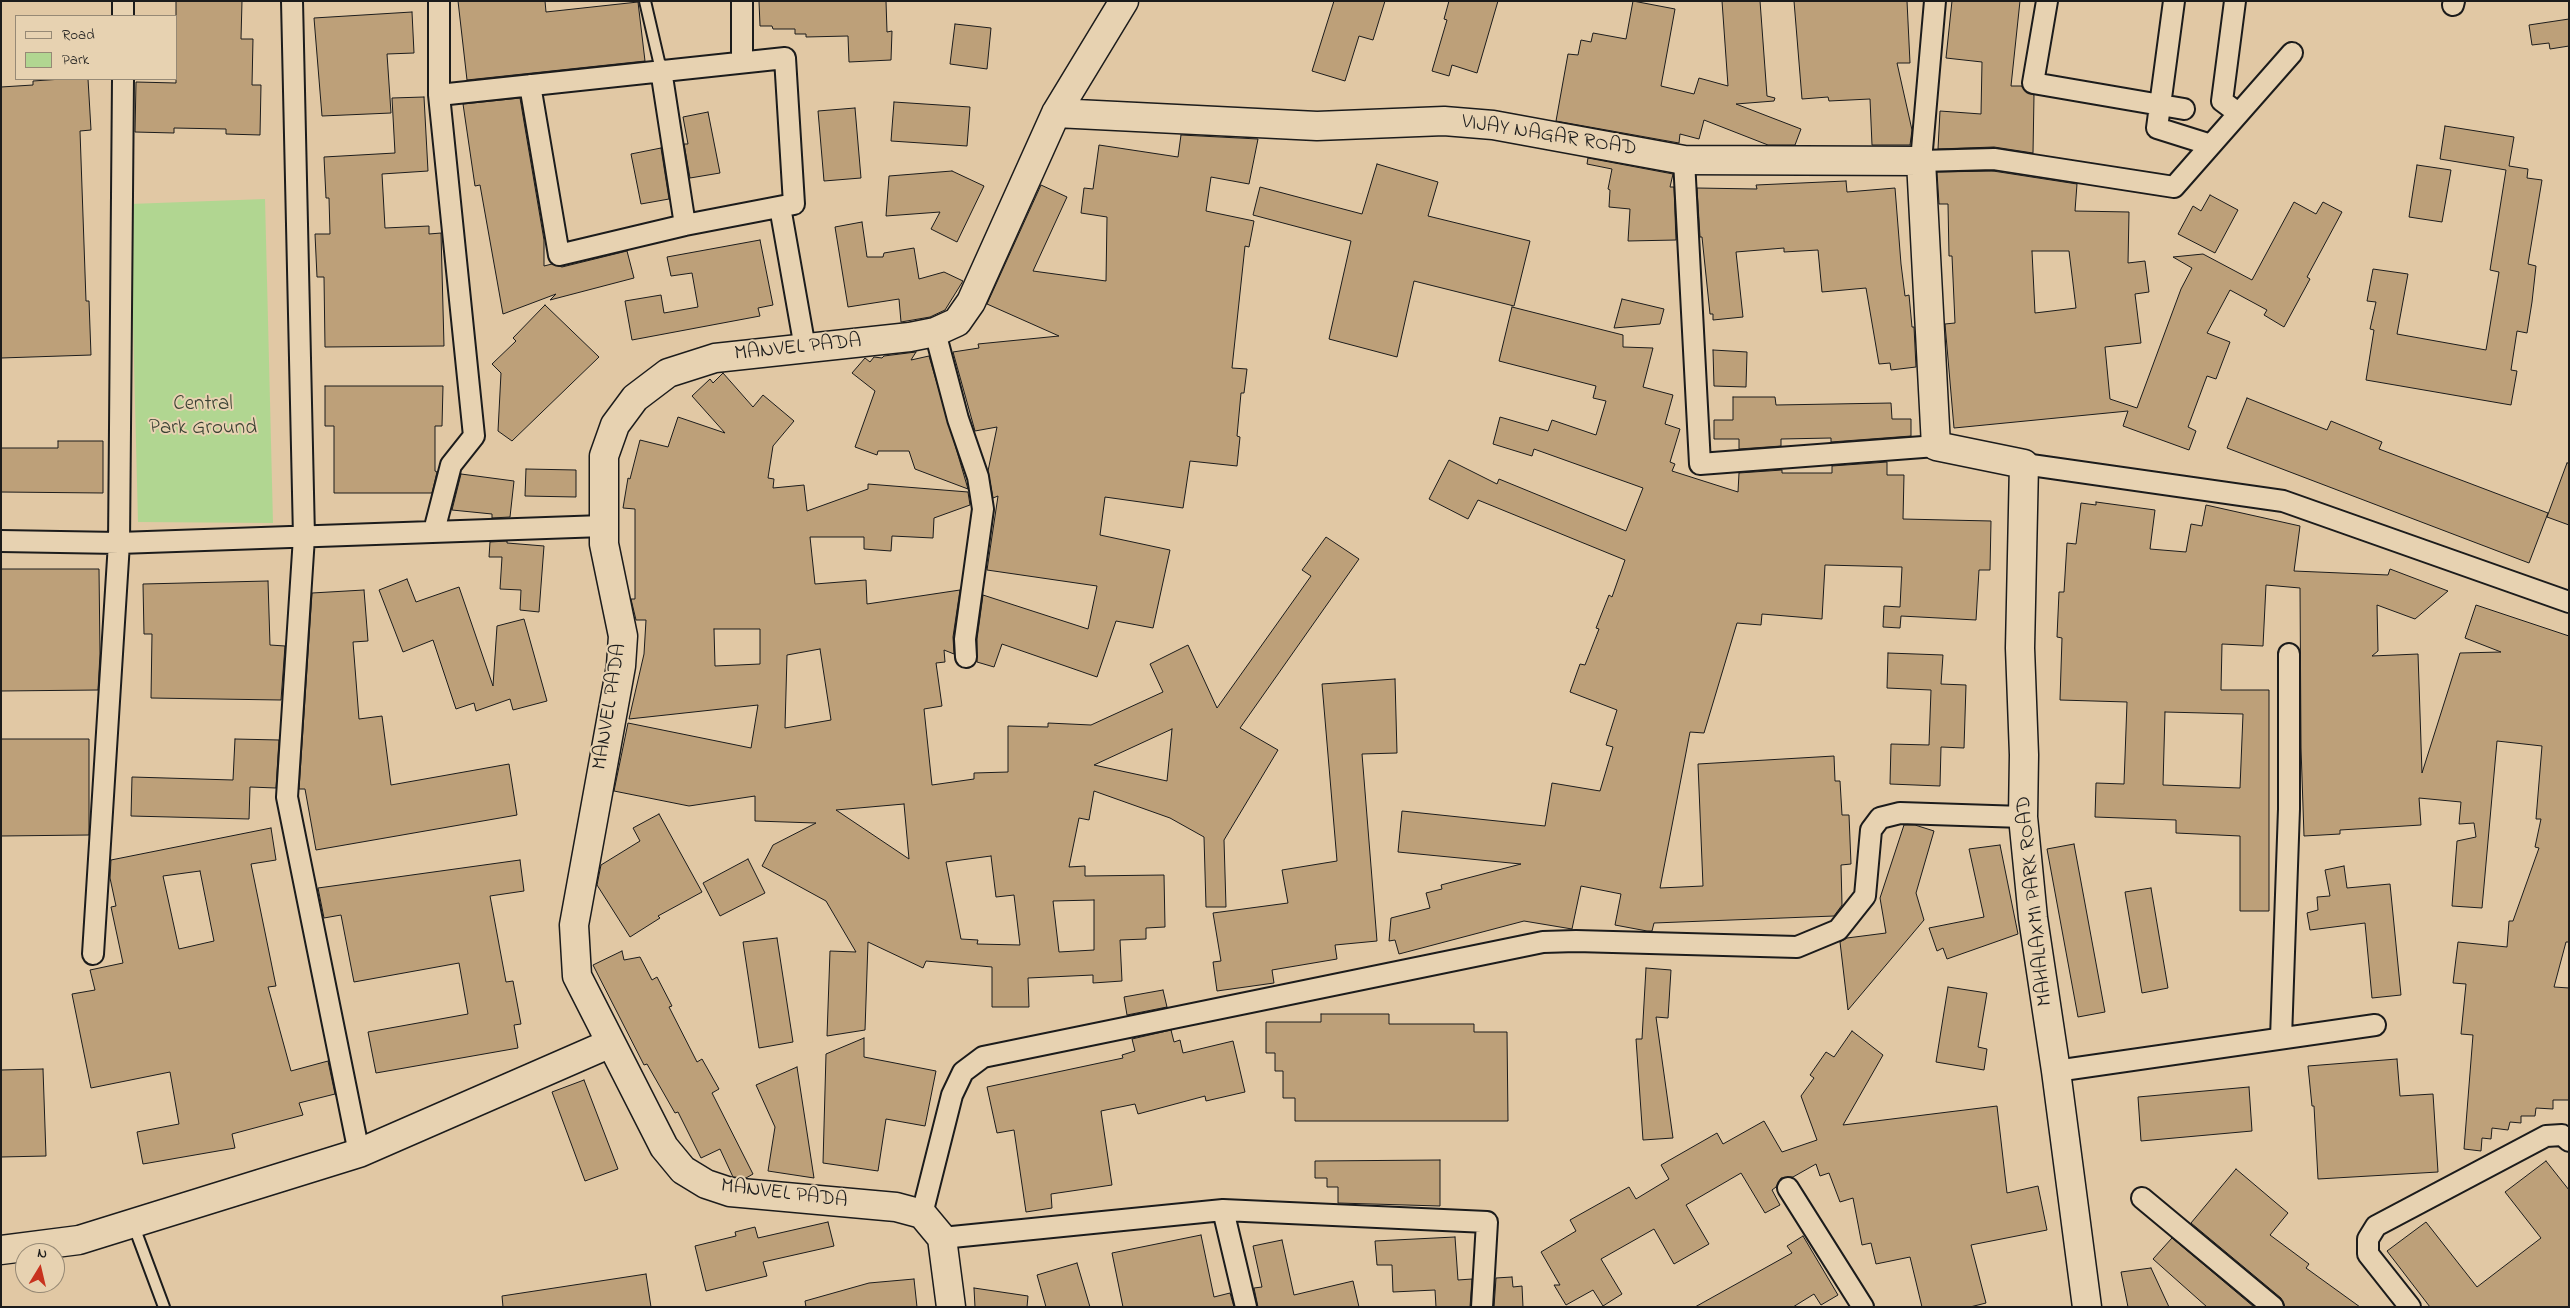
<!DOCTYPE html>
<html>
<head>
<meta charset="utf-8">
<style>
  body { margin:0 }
  #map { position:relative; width:2570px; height:1308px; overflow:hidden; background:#e1c8a4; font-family:"Indie Flower",sans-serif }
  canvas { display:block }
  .frame { position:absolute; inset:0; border:2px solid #1c1c1c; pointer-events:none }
  .legend { position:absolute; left:15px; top:15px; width:162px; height:65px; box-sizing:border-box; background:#e7d2b1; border:1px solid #968975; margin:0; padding:6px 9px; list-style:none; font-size:15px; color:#1c1c1c }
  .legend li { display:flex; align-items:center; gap:10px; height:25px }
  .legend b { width:25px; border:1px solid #968975 }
  .north { position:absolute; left:15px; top:1243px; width:50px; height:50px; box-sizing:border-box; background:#e7d2b1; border:1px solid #968975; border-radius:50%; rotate:9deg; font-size:14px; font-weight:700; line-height:20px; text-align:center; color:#1c1c1c }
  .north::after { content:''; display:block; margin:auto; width:18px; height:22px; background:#c8321e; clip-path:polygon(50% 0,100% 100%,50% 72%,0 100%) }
</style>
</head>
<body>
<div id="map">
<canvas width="2570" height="1308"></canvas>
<div class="frame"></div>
<ul class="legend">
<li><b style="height:6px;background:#e7d2b1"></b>Road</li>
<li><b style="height:14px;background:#b1d691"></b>Park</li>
</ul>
<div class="north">N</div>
</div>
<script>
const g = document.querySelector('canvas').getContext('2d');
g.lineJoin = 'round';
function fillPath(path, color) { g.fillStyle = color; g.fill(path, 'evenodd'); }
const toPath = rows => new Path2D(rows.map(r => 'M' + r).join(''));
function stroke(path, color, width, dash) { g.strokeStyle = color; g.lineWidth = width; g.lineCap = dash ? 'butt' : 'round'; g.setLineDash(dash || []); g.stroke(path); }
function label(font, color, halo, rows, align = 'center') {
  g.font = font + ' "Indie Flower",sans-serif'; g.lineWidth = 4; g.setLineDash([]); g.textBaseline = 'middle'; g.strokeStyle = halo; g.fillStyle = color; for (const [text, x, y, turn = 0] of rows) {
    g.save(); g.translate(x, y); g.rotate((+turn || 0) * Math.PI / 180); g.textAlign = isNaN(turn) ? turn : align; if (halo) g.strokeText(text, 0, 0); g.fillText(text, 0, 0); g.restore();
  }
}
fillPath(toPath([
  [265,199,273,523,138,522,130,204]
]), '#b1d691');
const building = toPath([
  [176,1,242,1,241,39,253,39,252,85,261,85,260,135,226,134,226,129,174,128,174,133,135,132,136,82,176,83,176,1],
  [458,1,545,1,546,12,638,2,645,61,467,80,458,1],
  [759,1,886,1,887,32,892,31,891,60,849,62,848,36,806,37,806,34,795,34,795,29,773,29,772,26,760,26,759,1],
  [1334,1,1385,1,1373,40,1359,36,1345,81,1312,71,1334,1],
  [1449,1,1498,1,1477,73,1452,65,1449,76,1432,71,1447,20,1444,19,1449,1],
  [1633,1,1675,9,1661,86,1694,94,1699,78,1728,86,1722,1,1760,1,1767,96,1775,98,1774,101,1736,104,1801,129,1795,145,1768,145,1704,120,1699,139,1680,134,1679,143,1556,121,1568,54,1578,55,1581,40,1591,42,1593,33,1626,39,1633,1],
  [1794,1,1907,1,1910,63,1897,63,1912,130,1910,145,1872,145,1870,99,1829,101,1828,97,1802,99,1794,1],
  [1952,1,2020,1,2011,86,2022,86,2026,92,2034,95,2033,153,1994,147,1938,149,1940,111,1981,114,1982,62,1946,58,1952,1],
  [412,12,414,53,387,54,391,113,322,116,314,18,412,12],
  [2569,19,2569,46,2550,49,2549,43,2532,45,2529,25,2569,19],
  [955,24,991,28,987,69,950,64,955,24],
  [62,79,88,79,91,130,80,131,86,301,89,301,91,355,1,358,1,87,33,85,33,81,62,79],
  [424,97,428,171,382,174,385,228,429,226,429,234,441,233,444,346,325,347,324,277,317,277,315,234,330,234,329,198,326,198,324,157,395,153,392,98,424,97],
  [520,98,544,240,544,266,552,264,562,267,627,251,634,278,550,300,556,294,503,314,480,185,475,186,463,104,520,98],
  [894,102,970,107,967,146,891,141,894,102],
  [855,108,861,178,824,181,818,111,855,108],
  [708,112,720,173,690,178,684,144,688,144,683,117,708,112],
  [2445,126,2514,137,2509,166,2528,169,2527,178,2542,180,2528,264,2536,266,2532,302,2527,333,2517,331,2511,370,2517,371,2511,405,2366,380,2374,330,2370,329,2376,302,2367,301,2373,269,2408,274,2397,334,2486,350,2499,272,2490,270,2506,170,2440,159,2445,126],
  [1181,135,1258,139,1249,184,1211,177,1206,211,1254,221,1249,247,1245,246,1232,368,1247,369,1244,393,1241,393,1237,436,1240,437,1237,466,1190,461,1183,508,1105,497,1100,535,1170,550,1153,628,1116,621,1097,677,1002,644,994,667,977,662,977,639,983,595,1088,629,1097,586,987,570,998,496,993,498,988,471,997,427,975,431,953,352,979,348,978,344,1059,336,987,304,1041,185,1067,197,1033,271,1106,281,1107,217,1081,213,1084,188,1093,189,1099,145,1178,157,1181,135],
  [661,148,669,199,641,204,631,154,661,148],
  [1588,158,1673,174,1670,187,1674,187,1676,240,1628,241,1630,209,1609,207,1610,190,1608,189,1612,169,1587,164,1588,158],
  [1377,164,1438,182,1428,216,1530,241,1514,306,1414,281,1397,357,1329,339,1351,241,1253,215,1260,187,1362,214,1377,164],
  [2417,165,2451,170,2442,222,2409,217,2417,165],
  [952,171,984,186,957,242,931,229,940,212,886,216,889,176,952,171],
  [1993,171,2077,184,2075,211,2129,212,2128,263,2145,261,2149,292,2135,294,2141,343,2105,347,2110,399,2137,408,2181,289,2192,268,2173,257,2203,254,2252,280,2294,202,2316,214,2323,202,2342,212,2307,277,2310,279,2284,327,2264,315,2267,310,2230,290,2207,333,2230,342,2216,379,2207,376,2188,427,2196,431,2189,450,2123,426,2128,411,1954,428,1945,324,1955,323,1952,256,1949,256,1948,204,1939,204,1937,172,1993,171],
  [2032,251,2069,251,2076,308,2035,313,2032,251],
  [1846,181,1847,192,1895,188,1901,264,1905,296,1909,295,1912,327,1914,327,1916,367,1891,370,1890,363,1879,364,1866,288,1822,292,1818,250,1784,252,1784,248,1736,252,1743,317,1713,320,1713,314,1710,314,1702,237,1700,237,1697,188,1757,189,1756,185,1846,181],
  [2210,195,2238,210,2215,253,2178,234,2193,206,2201,211,2210,195],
  [862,222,867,257,883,257,884,253,914,248,919,279,944,272,963,281,945,310,930,317,901,322,899,299,848,307,835,227,862,222],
  [760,240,773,305,758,308,760,316,632,340,625,301,661,295,664,313,698,307,692,273,671,276,667,257,760,240],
  [1622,299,1664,309,1660,324,1614,328,1622,299],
  [545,305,599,357,512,441,498,431,501,373,492,364,516,341,513,338,545,305],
  [1512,307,1623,335,1623,347,1653,348,1643,387,1673,395,1665,424,1680,429,1670,462,1675,464,1672,471,1738,492,1739,473,1782,470,1782,473,1832,473,1832,466,1887,462,1887,475,1904,475,1903,519,1991,521,1990,570,1979,570,1976,620,1901,616,1900,628,1883,627,1884,606,1900,607,1902,567,1825,565,1822,619,1762,614,1761,625,1737,623,1704,733,1690,732,1660,888,1703,886,1698,764,1834,756,1835,781,1840,781,1842,815,1849,815,1851,864,1841,865,1842,905,1834,916,1654,923,1652,931,1647,931,1615,925,1621,894,1581,886,1572,929,1524,921,1399,954,1395,940,1389,941,1391,918,1430,908,1426,893,1442,889,1441,885,1521,864,1398,852,1402,811,1545,826,1552,783,1600,791,1613,747,1606,745,1617,710,1570,692,1580,664,1585,665,1599,629,1596,628,1609,595,1612,597,1625,560,1478,500,1468,519,1429,499,1449,460,1497,484,1499,479,1626,531,1643,488,1534,449,1532,456,1493,444,1500,417,1548,431,1552,420,1596,435,1606,401,1593,398,1596,386,1499,361,1512,307],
  [1713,350,1747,352,1746,387,1714,386,1713,350],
  [916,352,911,360,929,356,968,489,915,469,909,451,878,451,877,455,855,447,875,391,852,373,865,358,870,362,874,357,882,358,884,356,916,352],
  [723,373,753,407,763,395,794,421,773,446,768,478,774,479,773,488,804,485,807,511,868,489,868,484,968,492,970,505,934,518,933,538,892,536,891,551,864,549,864,537,810,537,815,584,866,580,867,604,960,590,953,637,954,654,944,650,945,662,936,663,942,706,924,709,932,785,974,779,974,773,1008,772,1008,726,1048,727,1048,723,1091,725,1163,692,1150,664,1188,645,1217,708,1311,576,1302,570,1326,537,1359,559,1240,728,1278,750,1224,840,1226,907,1206,907,1204,837,1170,818,1094,791,1089,820,1079,818,1069,867,1085,866,1085,876,1164,875,1165,927,1146,928,1146,939,1120,940,1122,981,1093,983,1093,975,1028,978,1029,1007,992,1007,992,967,926,961,923,968,868,942,865,1030,827,1036,830,951,856,952,826,901,762,866,773,845,816,823,755,821,755,796,689,806,614,791,628,723,751,748,758,705,629,719,644,654,646,620,636,620,631,599,635,599,635,509,623,508,628,478,630,479,640,440,668,447,678,417,725,433,692,396,710,379,713,383,723,373],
  [714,629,760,629,760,664,715,666,714,629],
  [820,649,831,720,785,728,787,655,820,649],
  [1172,729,1167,781,1094,765,1172,729],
  [904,804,909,859,836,810,904,804],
  [991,856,996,897,1014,895,1020,945,977,944,978,940,961,939,946,862,991,856],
  [1094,900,1094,950,1059,952,1053,901,1094,900],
  [325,386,443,386,442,426,435,426,435,471,437,472,432,493,334,493,334,426,325,426,325,386],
  [1733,397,1775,397,1776,405,1891,403,1892,419,1911,419,1911,436,1831,442,1831,438,1781,439,1781,446,1739,449,1739,439,1714,439,1714,420,1733,420,1733,397],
  [2247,398,2327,430,2331,421,2382,442,2379,449,2548,513,2529,563,2227,448,2247,398],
  [58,441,103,441,103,493,1,492,1,448,58,448,58,441],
  [2567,463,2569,463,2569,525,2547,517,2567,463],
  [526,469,576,470,576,497,525,496,526,469],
  [461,474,514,481,510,517,492,518,492,514,452,510,461,474],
  [2096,502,2155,510,2150,549,2186,552,2191,524,2202,526,2206,505,2300,526,2294,571,2388,575,2390,569,2448,591,2415,619,2377,605,2378,651,2372,656,2418,654,2422,773,2460,653,2501,652,2465,638,2476,605,2569,636,2569,942,2566,942,2554,987,2569,988,2569,1100,2553,1100,2553,1109,2536,1108,2535,1116,2521,1116,2521,1123,2510,1122,2508,1130,2492,1128,2491,1139,2482,1138,2481,1151,2464,1149,2473,1035,2461,1034,2466,984,2453,983,2458,942,2507,947,2509,921,2513,921,2539,848,2535,847,2541,819,2536,819,2542,746,2497,741,2482,908,2452,906,2457,841,2476,837,2474,823,2459,824,2461,802,2419,798,2421,825,2340,830,2340,834,2304,836,2301,748,2300,588,2266,585,2263,646,2222,644,2221,690,2269,690,2269,911,2240,911,2240,836,2176,833,2176,820,2095,817,2096,783,2124,784,2127,702,2060,700,2062,638,2057,637,2059,592,2064,592,2067,543,2076,544,2081,503,2096,505,2096,502],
  [2165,712,2243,714,2240,788,2163,785,2165,712],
  [507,541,507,543,544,546,539,612,520,610,521,590,500,589,502,557,489,557,490,542,507,541],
  [1,569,99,569,100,654,98,690,1,691,1,569],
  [407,579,416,602,459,587,493,686,497,626,524,619,547,701,513,710,510,699,476,711,474,703,456,709,433,640,403,652,379,590,407,579],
  [268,581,270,645,285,646,281,700,151,698,152,634,144,634,143,584,268,581],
  [364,590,368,641,353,642,359,719,382,716,391,785,509,764,517,815,316,850,305,789,299,789,312,593,364,590],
  [1888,653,1943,655,1941,684,1966,685,1964,748,1941,747,1940,786,1890,784,1891,744,1929,745,1931,690,1887,688,1888,653],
  [1395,679,1397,753,1362,754,1377,941,1335,945,1337,959,1272,970,1274,983,1217,991,1213,962,1221,961,1213,913,1288,903,1282,870,1337,861,1322,684,1395,679],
  [1,739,89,739,89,835,1,836,1,739],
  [235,739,279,740,276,788,250,787,249,819,131,816,132,777,233,780,235,739],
  [659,814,702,892,658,916,660,918,630,937,597,885,601,865,640,841,633,828,659,814],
  [1904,825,1915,825,1934,831,1916,893,1924,920,1848,1010,1840,942,1847,938,1886,933,1880,898,1904,825],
  [271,828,276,860,251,864,276,986,268,987,291,1071,328,1061,335,1094,299,1103,303,1115,232,1134,235,1148,143,1164,137,1132,179,1124,170,1072,91,1088,72,994,95,990,90,970,123,963,111,907,116,906,110,878,111,860,271,828],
  [200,871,214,941,179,949,163,876,200,871],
  [2074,844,2105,1012,2078,1017,2047,849,2074,844],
  [2000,845,2018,934,1947,959,1943,948,1937,951,1929,928,1984,917,1969,849,2000,845],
  [748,859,765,893,720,916,703,883,748,859],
  [520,860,524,891,490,896,506,982,513,981,521,1024,514,1025,518,1048,376,1073,368,1032,468,1014,459,963,354,982,341,915,324,918,318,888,520,860],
  [2344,866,2347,888,2390,884,2401,995,2372,998,2365,923,2310,930,2307,913,2318,910,2317,897,2330,896,2325,870,2344,866],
  [2151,888,2168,988,2142,993,2125,892,2151,888],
  [777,938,793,1042,759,1048,743,942,777,938],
  [622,951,624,960,640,957,652,980,657,977,672,1006,669,1007,697,1062,702,1059,719,1089,712,1093,753,1174,746,1178,733,1177,720,1149,701,1158,678,1112,675,1113,647,1064,644,1065,593,965,622,951],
  [1646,968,1671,970,1668,1018,1656,1017,1673,1138,1643,1140,1636,1039,1642,1039,1646,968],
  [1948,987,1987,993,1978,1047,1987,1049,1984,1070,1936,1062,1948,987],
  [1163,990,1167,1007,1127,1015,1124,997,1163,990],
  [1321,1014,1389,1014,1389,1024,1474,1024,1474,1032,1507,1032,1508,1121,1295,1121,1295,1098,1283,1098,1283,1071,1275,1071,1275,1053,1266,1053,1266,1022,1321,1022,1321,1014],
  [1171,1030,1174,1042,1180,1040,1183,1053,1233,1041,1245,1092,1206,1101,1205,1096,1138,1114,1135,1104,1101,1111,1112,1185,1051,1194,1052,1208,1026,1212,1014,1130,997,1133,987,1087,1123,1058,1122,1055,1135,1051,1132,1039,1171,1030],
  [1852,1031,1883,1055,1843,1125,1997,1106,2007,1193,2038,1186,2047,1230,1971,1245,1986,1303,1970,1307,1922,1307,1910,1257,1876,1264,1871,1243,1862,1245,1853,1198,1840,1202,1829,1173,1820,1176,1816,1164,1793,1177,1781,1178,1776,1187,1772,1190,1780,1205,1765,1213,1741,1173,1686,1205,1709,1244,1674,1264,1654,1229,1601,1259,1622,1294,1603,1306,1593,1290,1566,1305,1554,1285,1560,1285,1541,1252,1576,1231,1570,1220,1629,1187,1636,1199,1669,1179,1661,1165,1717,1133,1723,1144,1764,1121,1782,1152,1817,1140,1801,1096,1814,1078,1810,1075,1826,1052,1834,1057,1852,1031],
  [864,1038,864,1057,936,1071,925,1126,886,1119,878,1171,823,1163,826,1054,864,1038],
  [2397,1059,2400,1096,2433,1094,2438,1172,2318,1179,2314,1106,2312,1106,2308,1066,2397,1059],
  [797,1067,814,1178,768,1171,775,1127,756,1085,797,1067],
  [43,1069,46,1156,1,1157,1,1070,43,1069],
  [584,1080,618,1169,585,1181,552,1092,584,1080],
  [2249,1087,2252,1131,2141,1141,2138,1097,2249,1087],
  [1440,1160,1440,1206,1338,1203,1338,1187,1327,1187,1327,1178,1315,1178,1315,1161,1440,1160],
  [2546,1161,2569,1190,2569,1307,2430,1307,2387,1251,2426,1222,2477,1287,2541,1238,2505,1192,2546,1161],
  [2236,1169,2288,1213,2270,1235,2309,1264,2306,1268,2360,1307,2285,1307,2281,1298,2191,1223,2236,1169],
  [828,1222,834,1246,763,1262,767,1276,706,1291,695,1246,736,1236,735,1232,755,1227,758,1238,828,1222],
  [1201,1235,1214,1297,1230,1293,1234,1307,1123,1307,1112,1253,1201,1235],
  [1803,1236,1838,1295,1821,1305,1814,1294,1793,1307,1695,1307,1792,1253,1787,1246,1803,1236],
  [1455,1237,1458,1280,1472,1279,1470,1307,1436,1307,1435,1290,1393,1292,1392,1265,1377,1265,1375,1241,1455,1237],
  [2172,1238,2254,1307,2207,1307,2153,1259,2172,1238],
  [1282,1240,1294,1295,1353,1281,1359,1307,1258,1307,1254,1288,1262,1287,1253,1246,1282,1240],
  [1077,1263,1090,1307,1046,1307,1037,1275,1077,1263],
  [2151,1268,2169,1307,2128,1307,2121,1272,2151,1268],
  [646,1274,651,1307,503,1307,502,1296,646,1274],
  [1512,1277,1513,1287,1522,1286,1523,1307,1494,1307,1496,1278,1512,1277],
  [914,1279,917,1307,806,1307,805,1301,869,1283,914,1279],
  [974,1288,1028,1296,1027,1307,975,1307,974,1288]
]);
fillPath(building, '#bda079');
stroke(building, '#1c1c1c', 1);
const lane = toPath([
  [645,1,661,70],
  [133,1224,164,1307]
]);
const street = toPath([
  [292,1,304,537,287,797,359,1153],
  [742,1,742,62],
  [1935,1,1921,161,1994,159,2174,187,2292,53],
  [2047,1,2033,83,2184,109],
  [2174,1,2157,128,2211,145],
  [2235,1,2222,101,2238,113],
  [2453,5,2454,1],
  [123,16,123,1],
  [661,70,685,225],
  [439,95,785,58,794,204,685,225,559,255,530,85],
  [1684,160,1700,464,1936,446],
  [780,207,805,348],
  [935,332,958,419,978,477,983,509,965,639,966,657],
  [2024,464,2283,501,2569,602],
  [434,531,451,465,474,436,439,95,439,1],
  [1,541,119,543,603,526],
  [93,954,119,543,123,79],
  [2281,1038,2289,809,2289,654],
  [2056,1071,2375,1025],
  [1788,1188,1863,1307],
  [2142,1198,2273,1307],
  [1223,1210,1246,1307],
  [922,1214,952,1095,963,1072,983,1057,1543,942,1576,941,1797,947,1838,930,1865,896,1871,830,1880,818,1900,813,2023,817],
  [942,1238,1223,1210,1487,1222,1482,1307],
  [2410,1307,2368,1254,2368,1239,2376,1226,2546,1136,2562,1135,2569,1141]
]);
const secondary = toPath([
  [1056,113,1317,126,1444,121,1493,125,1684,160,1921,161,1936,446,2024,464,2020,648,2024,755,2023,817,2033,918,2056,1071,2087,1307],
  [1,1250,79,1240,359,1153,611,1043],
  [951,1307,942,1238,922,1214,896,1207,730,1192,706,1184,683,1170,664,1147,577,976,574,925,621,666,623,636,604,544,604,456,615,425,635,398,668,373,715,358,910,337,935,332,957,322,971,302,1056,113,1124,1]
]);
stroke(lane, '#1c1c1c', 14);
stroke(street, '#1c1c1c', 24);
stroke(secondary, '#1c1c1c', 31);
stroke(lane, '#e7d2b1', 10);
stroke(street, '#e7d2b1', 20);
stroke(secondary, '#e7d2b1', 28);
label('21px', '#1c1c1c', '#e7d2b1', [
  ["VIJAY NAGAR ROAD",1549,137,9],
  ["MANVEL PADA",798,349,-6],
  ["MANVEL PADA",611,707,-81],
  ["MAHALAXMI PARK ROAD",2036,901,-96],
  ["MANVEL PADA",784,1195,7]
]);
label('21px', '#3a4133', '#e7d2b1', [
  ["Central",203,406],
  ["Park Ground",203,430]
]);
</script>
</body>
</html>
